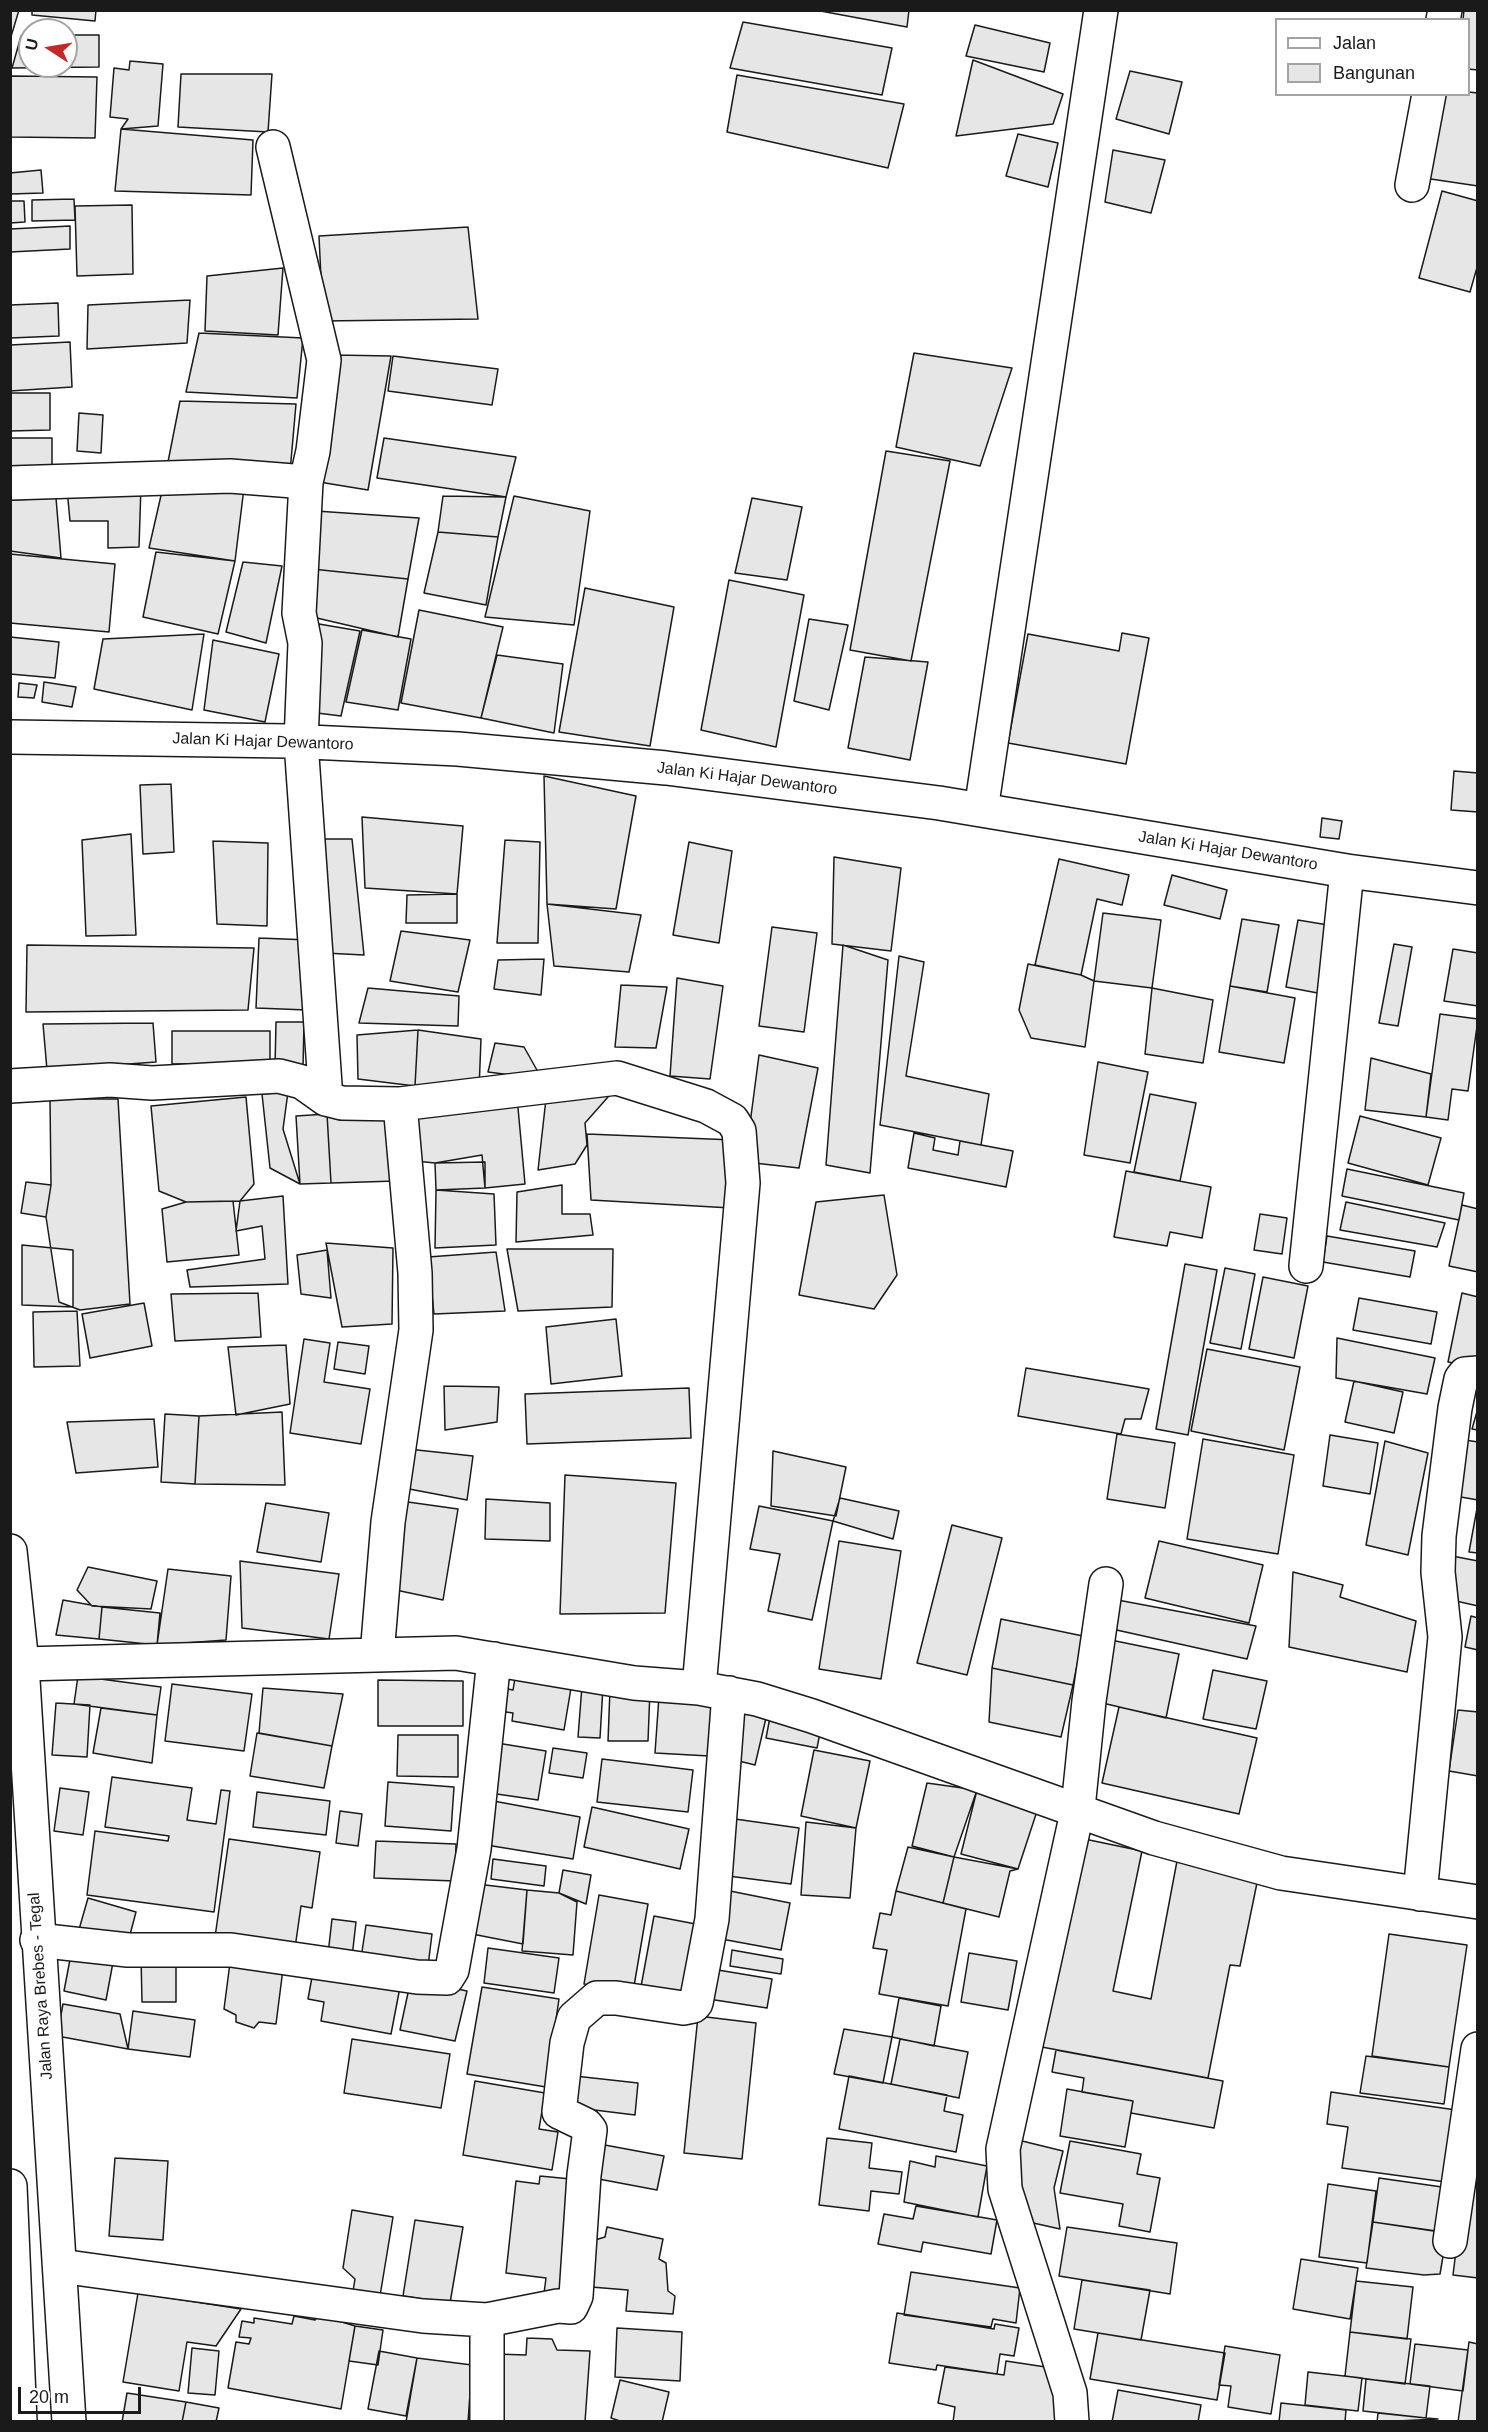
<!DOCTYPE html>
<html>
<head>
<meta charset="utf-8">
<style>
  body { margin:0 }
  #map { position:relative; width:1488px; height:2432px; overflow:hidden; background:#fff; font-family:Arial,sans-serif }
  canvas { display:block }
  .frame { position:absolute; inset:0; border:12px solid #1a1a1a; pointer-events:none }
  .legend { position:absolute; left:1275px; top:18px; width:195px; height:78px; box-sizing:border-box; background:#fff; border:2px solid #a3a3a3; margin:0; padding:8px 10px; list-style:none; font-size:18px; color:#1a1a1a }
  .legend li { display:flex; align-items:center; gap:12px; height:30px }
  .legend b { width:30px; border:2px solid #a3a3a3 }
  .north { position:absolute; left:18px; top:18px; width:60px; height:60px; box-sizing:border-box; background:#fff; border:2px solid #a3a3a3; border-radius:50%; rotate:282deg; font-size:16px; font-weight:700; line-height:24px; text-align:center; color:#1a1a1a }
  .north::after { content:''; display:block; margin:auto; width:21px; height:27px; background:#c62828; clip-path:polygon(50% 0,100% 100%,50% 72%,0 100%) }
  .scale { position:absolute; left:18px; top:2387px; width:123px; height:27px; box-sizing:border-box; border:3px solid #1a1a1a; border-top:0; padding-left:8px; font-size:18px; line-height:21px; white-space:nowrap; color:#1a1a1a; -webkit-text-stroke:4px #fff; paint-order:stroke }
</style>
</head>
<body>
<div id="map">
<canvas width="1488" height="2432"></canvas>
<div class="frame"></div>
<ul class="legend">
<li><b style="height:8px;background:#fff"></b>Jalan</li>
<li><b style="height:16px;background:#e6e6e6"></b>Bangunan</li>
</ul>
<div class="north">U</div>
<div class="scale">20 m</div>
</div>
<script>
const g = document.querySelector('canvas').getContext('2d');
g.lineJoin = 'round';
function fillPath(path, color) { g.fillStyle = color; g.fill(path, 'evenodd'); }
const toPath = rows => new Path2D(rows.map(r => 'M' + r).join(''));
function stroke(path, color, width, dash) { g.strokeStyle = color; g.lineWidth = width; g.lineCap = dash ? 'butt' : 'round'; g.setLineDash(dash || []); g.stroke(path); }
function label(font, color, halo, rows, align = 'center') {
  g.font = font + ' Arial,sans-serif'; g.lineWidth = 4.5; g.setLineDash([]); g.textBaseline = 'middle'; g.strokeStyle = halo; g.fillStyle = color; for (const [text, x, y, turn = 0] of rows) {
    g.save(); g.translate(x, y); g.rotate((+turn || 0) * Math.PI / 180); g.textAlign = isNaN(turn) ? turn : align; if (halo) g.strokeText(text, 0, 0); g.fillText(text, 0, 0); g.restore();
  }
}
const building = toPath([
  [10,10,19,10,10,40,10,10],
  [32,10,96,10,95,21,32,15,32,10],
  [815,10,909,10,907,27,815,10],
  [1464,10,1478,10,1478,70,1468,69,1468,20,1463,20,1464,10],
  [743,22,892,48,882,95,730,68,743,22],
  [975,25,1050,43,1044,72,966,56,975,25],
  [66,35,99,35,99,67,12,68,21,36,30,36,30,66,66,66,66,35],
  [973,60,1063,94,1053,124,956,136,973,60],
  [130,61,163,64,158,126,121,129,128,119,110,117,114,68,129,70,130,61],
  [1130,71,1182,82,1169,134,1116,119,1130,71],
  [181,74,272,74,268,132,178,127,181,74],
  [737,75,904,104,888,168,727,132,737,75],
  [10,76,97,77,95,138,10,137,10,76],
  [1468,92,1478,93,1478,186,1424,178,1437,94,1468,94,1468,92],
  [121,129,253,140,251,195,115,191,121,129],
  [1018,134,1058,143,1048,187,1006,176,1018,134],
  [1113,150,1165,160,1151,213,1105,202,1113,150],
  [41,170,43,193,10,194,10,173,41,170],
  [1442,191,1478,201,1478,264,1470,292,1419,278,1442,191],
  [74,199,75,220,32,221,32,200,74,199],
  [10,201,24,201,25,222,10,223,10,201],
  [132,205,133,274,77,276,75,206,132,205],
  [70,226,70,249,10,252,10,229,70,226],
  [468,227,478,319,323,321,319,236,468,227],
  [283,268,278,335,205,331,207,276,283,268],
  [190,300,187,343,87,349,88,305,190,300],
  [58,303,59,336,10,338,10,305,58,303],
  [199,333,303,338,297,398,186,392,199,333],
  [70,342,72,387,10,391,10,345,70,342],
  [914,353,1012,368,980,466,896,447,914,353],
  [335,355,391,356,368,490,313,481,335,355],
  [393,356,498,369,492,405,388,391,393,356],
  [10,393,50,393,50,430,10,431,10,393],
  [180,401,296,404,290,472,166,472,180,401],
  [79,413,103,415,101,453,77,451,79,413],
  [10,438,52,438,52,479,10,478,10,438],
  [384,438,516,457,506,497,377,478,384,438],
  [886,451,950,461,911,661,850,650,886,451],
  [165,478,245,480,235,561,149,548,165,478],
  [141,486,139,547,108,548,108,521,70,521,67,489,141,486],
  [443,496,506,497,498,537,438,532,443,496],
  [514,496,590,511,574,625,485,617,514,496],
  [56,498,61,558,10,551,10,500,56,498],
  [752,498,802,507,787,580,735,573,752,498],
  [316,511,419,518,408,579,312,569,316,511],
  [438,532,498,537,486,605,424,593,438,532],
  [156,552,235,561,218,634,143,617,156,552],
  [10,554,115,564,109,632,10,623,10,554],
  [243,562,282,566,266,643,226,632,243,562],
  [312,569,408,579,398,637,304,615,312,569],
  [729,580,804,595,776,747,701,730,729,580],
  [585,588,674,607,650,746,559,732,585,588],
  [419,610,503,627,481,718,401,703,419,610],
  [809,619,848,625,829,710,794,701,809,619],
  [319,624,360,631,341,716,309,712,319,624],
  [362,630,411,639,398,710,346,702,362,630],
  [1122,633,1149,638,1126,764,1008,743,1028,634,1119,651,1122,633],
  [204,634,192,710,94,689,103,639,204,634],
  [10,637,59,642,55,678,10,674,10,637],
  [213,640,279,654,265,722,204,710,213,640],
  [497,655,563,664,554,733,481,718,497,655],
  [865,657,928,662,910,760,848,748,865,657],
  [44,682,76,687,72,707,42,702,44,682],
  [19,683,37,685,34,698,18,697,19,683],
  [1454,771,1478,773,1478,812,1451,810,1454,771],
  [544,776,636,796,616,909,547,904,544,776],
  [171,784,174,852,143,854,140,785,171,784],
  [362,817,463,826,457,894,365,888,362,817],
  [1322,818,1342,821,1339,839,1320,837,1322,818],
  [131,834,136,935,86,936,82,840,131,834],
  [312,839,352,839,364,955,324,953,312,839],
  [505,840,540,842,538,943,497,943,505,840],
  [213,841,268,843,267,926,217,924,213,841],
  [689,842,732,851,719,943,673,935,689,842],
  [834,857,901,868,891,951,832,944,834,857],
  [1059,859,1129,875,1122,905,1097,899,1081,975,1035,965,1059,859],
  [1172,875,1227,890,1220,919,1164,905,1172,875],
  [457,894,457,923,406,923,407,895,457,894],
  [547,904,641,915,629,972,554,966,547,904],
  [1103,913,1161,920,1152,988,1094,981,1103,913],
  [1242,919,1279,925,1267,992,1230,986,1242,919],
  [1298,920,1334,926,1323,994,1286,987,1298,920],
  [772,927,817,933,804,1032,759,1026,772,927],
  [401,931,470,940,458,992,390,981,401,931],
  [259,938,309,940,307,1010,256,1008,259,938],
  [1394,944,1412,947,1398,1026,1379,1023,1394,944],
  [27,945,254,948,248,1010,26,1012,27,945],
  [843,945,888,960,870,1173,826,1165,843,945],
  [1453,949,1478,953,1478,1006,1444,1001,1453,949],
  [899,956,924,962,906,1076,989,1094,981,1145,880,1125,899,956],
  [544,959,541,995,494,989,498,960,544,959],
  [1028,964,1081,975,1094,981,1085,1047,1031,1038,1019,1010,1028,964],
  [677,978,723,986,710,1079,670,1076,677,978],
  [621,985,667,987,656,1048,615,1047,621,985],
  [1230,986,1295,998,1284,1063,1219,1052,1230,986],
  [368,988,459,996,458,1026,359,1023,368,988],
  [1152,988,1213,1000,1203,1063,1145,1054,1152,988],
  [1440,1014,1478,1019,1468,1091,1452,1089,1448,1120,1426,1117,1440,1014],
  [276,1022,304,1022,303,1068,275,1067,276,1022],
  [153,1023,156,1062,47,1070,43,1024,153,1023],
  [418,1030,415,1086,358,1079,357,1035,418,1030],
  [418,1030,481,1039,479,1090,415,1086,418,1030],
  [172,1031,270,1031,270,1063,172,1064,172,1031],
  [495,1043,524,1047,542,1079,488,1072,495,1043],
  [759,1055,818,1068,799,1168,745,1162,759,1055],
  [1371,1058,1431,1074,1426,1117,1365,1110,1371,1058],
  [1098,1062,1148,1072,1130,1163,1084,1155,1098,1062],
  [616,1088,585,1123,587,1145,575,1164,538,1170,547,1090,616,1088],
  [288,1092,283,1129,300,1184,270,1168,262,1094,288,1092],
  [1150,1094,1196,1103,1180,1181,1134,1172,1150,1094],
  [246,1097,254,1184,240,1201,186,1202,159,1191,151,1106,246,1097],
  [517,1097,525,1184,485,1188,482,1155,435,1163,415,1161,410,1107,517,1097],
  [50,1099,118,1099,130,1304,80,1310,59,1302,46,1217,51,1185,50,1099],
  [327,1114,394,1117,396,1181,331,1183,327,1114],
  [327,1114,331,1183,300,1184,296,1116,327,1114],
  [1360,1116,1441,1138,1428,1185,1348,1163,1360,1116],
  [914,1133,935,1138,933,1150,958,1155,960,1141,1013,1151,1006,1187,908,1168,914,1133],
  [587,1134,734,1140,731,1208,591,1200,587,1134],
  [485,1162,485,1188,436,1190,435,1163,485,1162],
  [1347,1169,1464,1193,1459,1220,1342,1196,1347,1169],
  [1126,1171,1211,1187,1202,1238,1170,1232,1167,1246,1114,1237,1126,1171],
  [26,1182,51,1185,46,1217,21,1213,26,1182],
  [562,1185,562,1214,590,1214,593,1235,516,1242,517,1192,562,1185],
  [436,1190,494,1194,496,1245,435,1248,436,1190],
  [884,1195,897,1275,874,1309,799,1295,816,1202,884,1195],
  [283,1196,288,1284,190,1287,187,1270,265,1259,262,1226,236,1231,240,1201,283,1196],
  [233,1201,239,1255,167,1262,162,1209,186,1202,233,1201],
  [1346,1202,1445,1223,1437,1247,1340,1230,1346,1202],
  [1462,1205,1478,1209,1478,1272,1449,1266,1462,1205],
  [1260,1214,1287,1218,1282,1254,1254,1250,1260,1214],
  [1327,1236,1415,1251,1410,1277,1323,1262,1327,1236],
  [326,1243,393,1248,392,1324,342,1327,326,1243],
  [22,1245,73,1250,73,1307,22,1305,22,1245],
  [507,1249,613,1249,612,1307,518,1311,507,1249],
  [327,1250,331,1298,301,1294,297,1255,327,1250],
  [496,1252,505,1311,434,1314,428,1257,496,1252],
  [1185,1264,1217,1270,1188,1435,1156,1429,1185,1264],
  [1225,1268,1255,1274,1241,1349,1210,1343,1225,1268],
  [1263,1277,1308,1286,1294,1358,1249,1349,1263,1277],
  [258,1293,261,1337,175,1341,171,1294,258,1293],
  [1462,1293,1478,1297,1478,1368,1448,1362,1462,1293],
  [1359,1298,1437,1312,1431,1344,1353,1330,1359,1298],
  [144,1303,152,1346,90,1358,82,1314,144,1303],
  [77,1311,80,1366,34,1367,33,1312,77,1311],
  [616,1319,622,1376,551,1384,546,1327,616,1319],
  [1337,1338,1435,1358,1427,1394,1336,1378,1337,1338],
  [304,1339,330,1343,324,1382,370,1389,361,1444,290,1433,304,1339],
  [338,1342,369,1346,365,1374,334,1369,338,1342],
  [286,1345,290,1404,236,1415,228,1347,286,1345],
  [1207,1349,1300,1367,1284,1450,1191,1431,1207,1349],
  [1026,1368,1149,1389,1141,1419,1125,1419,1121,1434,1018,1416,1026,1368],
  [1354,1381,1403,1392,1394,1433,1345,1422,1354,1381],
  [444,1386,499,1387,497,1422,445,1430,444,1386],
  [689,1388,691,1438,527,1444,525,1394,689,1388],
  [1478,1408,1478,1430,1472,1429,1478,1408],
  [282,1412,285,1485,195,1484,199,1416,282,1412],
  [165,1414,199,1416,195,1484,161,1482,165,1414],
  [154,1419,158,1467,76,1473,67,1422,154,1419],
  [1117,1434,1175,1443,1165,1508,1107,1499,1117,1434],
  [1330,1435,1378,1443,1370,1494,1323,1486,1330,1435],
  [1203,1439,1294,1455,1278,1554,1187,1539,1203,1439],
  [1465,1440,1478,1442,1478,1500,1455,1496,1465,1440],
  [1385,1441,1428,1453,1408,1555,1366,1545,1385,1441],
  [408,1449,473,1456,467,1500,404,1488,408,1449],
  [773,1451,846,1467,836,1516,771,1506,773,1451],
  [565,1475,676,1483,665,1613,560,1614,565,1475],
  [840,1498,899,1511,893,1539,833,1521,840,1498],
  [486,1499,550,1503,550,1541,485,1539,486,1499],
  [408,1502,458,1509,443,1600,391,1589,408,1502],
  [266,1503,329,1513,321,1562,257,1552,266,1503],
  [1478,1503,1478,1553,1469,1552,1478,1503],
  [759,1506,833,1521,812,1620,768,1611,780,1554,750,1549,759,1506],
  [952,1525,1002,1538,967,1675,917,1663,952,1525],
  [839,1541,901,1551,881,1679,819,1669,839,1541],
  [1159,1541,1263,1565,1249,1623,1145,1598,1159,1541],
  [1452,1556,1478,1561,1478,1606,1447,1599,1452,1556],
  [240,1561,339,1574,329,1639,242,1628,240,1561],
  [88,1567,157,1581,151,1609,92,1606,77,1590,88,1567],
  [168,1569,231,1576,226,1640,157,1645,168,1569],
  [1293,1572,1343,1585,1340,1597,1416,1621,1407,1672,1289,1647,1293,1572],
  [1107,1598,1256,1626,1247,1659,1103,1627,1107,1598],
  [63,1600,102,1607,99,1639,56,1635,63,1600],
  [102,1607,160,1613,157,1645,99,1639,102,1607],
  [1471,1616,1478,1618,1478,1650,1465,1647,1471,1616],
  [1001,1619,1083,1636,1073,1685,992,1668,1001,1619],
  [1106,1639,1179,1654,1166,1718,1094,1701,1106,1639],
  [992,1668,1073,1685,1061,1737,989,1722,992,1668],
  [1213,1670,1267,1681,1256,1729,1203,1719,1213,1670],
  [78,1676,161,1687,157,1715,74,1704,78,1676],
  [515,1678,571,1688,564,1730,512,1721,513,1713,499,1711,503,1688,513,1690,515,1678],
  [378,1680,463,1681,463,1726,378,1726,378,1680],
  [172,1684,252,1694,244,1751,165,1741,172,1684],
  [582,1686,603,1687,600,1738,578,1737,582,1686],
  [263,1688,343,1694,332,1746,259,1733,263,1688],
  [610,1689,650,1690,648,1741,608,1741,610,1689],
  [659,1696,713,1699,709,1756,655,1753,659,1696],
  [56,1703,90,1705,87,1757,52,1755,56,1703],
  [1119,1707,1257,1738,1239,1814,1102,1783,1119,1707],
  [101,1708,157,1715,152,1763,93,1753,101,1708],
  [1458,1710,1478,1712,1478,1776,1449,1771,1458,1710],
  [738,1711,766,1718,755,1765,727,1758,738,1711],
  [770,1717,821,1728,817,1748,766,1738,770,1717],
  [257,1733,332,1746,324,1788,250,1776,257,1733],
  [398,1735,458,1735,458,1777,397,1776,398,1735],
  [491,1742,546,1751,538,1800,483,1792,491,1742],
  [553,1748,587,1753,583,1778,549,1773,553,1748],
  [814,1750,870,1761,856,1828,801,1816,814,1750],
  [602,1759,693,1770,688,1812,597,1802,602,1759],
  [112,1777,192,1788,187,1820,216,1824,221,1790,230,1791,214,1912,87,1895,95,1831,168,1841,169,1836,105,1827,112,1777],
  [388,1782,454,1787,451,1831,385,1826,388,1782],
  [927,1783,977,1790,954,1857,912,1846,927,1783],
  [60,1788,89,1792,83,1835,54,1831,60,1788],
  [977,1790,1041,1799,1018,1869,961,1854,977,1790],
  [257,1792,330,1801,326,1835,253,1827,257,1792],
  [488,1800,580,1817,573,1859,480,1844,488,1800],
  [592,1807,689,1829,680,1869,584,1847,592,1807],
  [340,1811,362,1814,358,1846,336,1843,340,1811],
  [728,1818,799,1828,791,1884,720,1875,728,1818],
  [806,1822,856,1828,850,1898,801,1895,806,1822],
  [1075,1837,1142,1851,1113,1991,1151,1999,1177,1861,1258,1878,1240,1966,1230,1965,1208,2078,1031,2045,1075,1837],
  [229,1839,320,1852,312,1908,301,1906,294,1955,214,1944,229,1839],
  [376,1841,456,1844,455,1881,374,1878,376,1841],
  [908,1847,954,1857,943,1903,896,1891,908,1847],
  [954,1857,1018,1869,1010,1871,999,1917,943,1903,954,1857],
  [493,1859,546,1866,544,1886,491,1879,493,1859],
  [563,1870,591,1875,586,1904,559,1893,563,1870],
  [477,1884,527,1890,523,1944,467,1933,477,1884],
  [527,1890,559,1893,577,1902,573,1955,522,1951,527,1890],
  [725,1890,790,1903,781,1950,716,1938,725,1890],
  [896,1891,966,1909,948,2006,879,1994,887,1950,873,1948,880,1913,891,1915,896,1891],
  [599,1895,648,1904,633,1992,584,1984,599,1895],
  [88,1898,136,1912,127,1946,78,1933,88,1898],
  [654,1916,706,1926,692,2002,640,1992,654,1916],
  [332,1919,356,1922,351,1966,327,1963,332,1919],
  [366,1925,432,1934,427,1974,360,1965,366,1925],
  [1389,1934,1467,1945,1449,2067,1372,2056,1389,1934],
  [488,1948,559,1958,554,1993,484,1983,488,1948],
  [72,1949,114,1957,106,2000,64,1991,72,1949],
  [732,1950,783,1959,781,1974,730,1966,732,1950],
  [969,1953,1017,1961,1008,2010,961,2002,969,1953],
  [231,1955,284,1961,276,2024,259,2022,254,2028,236,2022,236,2015,224,2009,231,1955],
  [141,1957,176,1957,176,2002,142,2002,141,1957],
  [314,1966,401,1982,391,2034,321,2021,324,2002,308,1999,314,1966],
  [706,1968,772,1979,767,2008,702,1998,706,1968],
  [411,1979,467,1991,455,2041,400,2030,411,1979],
  [482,1987,559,1999,546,2087,467,2074,482,1987],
  [899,1998,941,2006,934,2046,892,2037,899,1998],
  [63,2004,120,2014,128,2049,57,2036,63,2004],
  [133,2011,195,2020,190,2057,128,2049,133,2011],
  [698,2016,756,2023,742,2159,684,2153,698,2016],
  [844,2029,892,2037,883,2083,834,2074,844,2029],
  [352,2039,450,2054,441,2108,344,2093,352,2039],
  [900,2039,968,2052,959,2098,891,2084,900,2039],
  [1056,2050,1223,2081,1214,2128,1131,2113,1133,2101,1082,2092,1084,2078,1052,2072,1056,2050],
  [1366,2056,1449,2067,1444,2104,1360,2093,1366,2056],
  [566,2075,638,2083,635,2115,562,2106,566,2075],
  [849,2076,947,2095,944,2111,963,2115,956,2152,839,2129,849,2076],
  [475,2081,545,2093,539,2129,558,2132,552,2170,463,2155,475,2081],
  [1067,2089,1133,2101,1125,2147,1060,2136,1067,2089],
  [1331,2092,1456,2110,1446,2182,1342,2168,1348,2127,1327,2124,1331,2092],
  [827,2138,872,2143,869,2168,902,2172,899,2194,871,2191,869,2211,819,2205,827,2138],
  [1018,2140,1063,2151,1054,2188,1060,2229,1020,2220,1018,2140],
  [1070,2141,1141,2154,1137,2174,1160,2178,1150,2232,1119,2226,1123,2204,1060,2193,1070,2141],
  [594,2143,664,2156,657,2190,588,2177,594,2143],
  [936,2156,987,2166,978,2217,904,2202,910,2161,935,2167,936,2156],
  [115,2158,168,2161,163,2240,109,2236,115,2158],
  [540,2176,581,2180,562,2303,543,2301,546,2278,506,2273,516,2181,539,2184,540,2176],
  [1379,2178,1449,2188,1443,2232,1373,2222,1379,2178],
  [1465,2178,1478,2180,1478,2278,1453,2275,1465,2178],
  [1328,2184,1376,2191,1367,2263,1319,2257,1328,2184],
  [916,2206,997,2220,991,2254,923,2242,921,2252,878,2244,884,2214,913,2219,916,2206],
  [352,2210,393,2217,380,2296,353,2291,355,2279,343,2268,352,2210],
  [415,2220,463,2227,450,2303,403,2296,415,2220],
  [1373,2222,1447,2233,1440,2274,1424,2275,1366,2268,1373,2222],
  [607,2227,663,2239,659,2259,666,2263,668,2291,675,2296,673,2314,626,2311,628,2290,591,2287,595,2240,605,2237,607,2227],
  [1067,2227,1177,2243,1170,2294,1059,2276,1067,2227],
  [1301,2259,1358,2268,1350,2319,1293,2309,1301,2259],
  [911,2272,1020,2288,1016,2323,993,2319,991,2327,904,2315,911,2272],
  [1082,2280,1150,2290,1141,2340,1074,2329,1082,2280],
  [1356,2281,1413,2287,1407,2339,1350,2332,1356,2281],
  [138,2293,241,2309,216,2346,187,2342,179,2391,123,2382,138,2293],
  [897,2313,994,2329,995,2324,1019,2328,1014,2356,1000,2354,997,2374,937,2365,936,2370,889,2363,897,2313],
  [319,2315,355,2326,341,2409,228,2388,236,2342,249,2344,251,2338,239,2337,242,2321,254,2323,254,2318,292,2324,294,2316,315,2320,319,2315],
  [355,2326,383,2330,378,2365,349,2361,355,2326],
  [617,2328,682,2332,680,2381,615,2377,617,2328],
  [1350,2332,1411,2339,1405,2384,1345,2376,1350,2332],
  [1098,2333,1225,2353,1217,2400,1090,2379,1098,2333],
  [527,2338,552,2339,557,2350,590,2351,585,2422,490,2422,495,2354,526,2355,527,2338],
  [1469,2342,1478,2344,1478,2422,1458,2422,1469,2342],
  [1415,2344,1468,2350,1463,2391,1410,2384,1415,2344],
  [1225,2346,1280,2355,1271,2414,1228,2407,1231,2386,1219,2385,1225,2346],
  [192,2348,219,2351,215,2395,188,2393,192,2348],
  [379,2351,417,2358,406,2416,368,2409,379,2351],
  [417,2358,472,2365,468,2422,406,2422,417,2358],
  [1006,2361,1059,2369,1066,2422,953,2422,955,2407,938,2403,945,2367,1004,2375,1006,2361],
  [1308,2372,1362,2378,1358,2411,1305,2405,1308,2372],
  [1366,2379,1430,2386,1426,2418,1363,2411,1366,2379],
  [620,2380,669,2392,662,2422,623,2422,611,2418,620,2380],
  [1118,2390,1201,2405,1198,2422,1112,2422,1118,2390],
  [127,2393,186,2402,182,2422,122,2422,127,2393],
  [186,2402,219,2408,216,2422,182,2422,186,2402],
  [1281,2403,1346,2410,1345,2422,1279,2422,1281,2403],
  [1378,2413,1426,2418,1438,2419,1377,2422,1378,2413]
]);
fillPath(building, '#e6e6e6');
stroke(building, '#1a1a1a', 1.5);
const minor = toPath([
  [1443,20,1445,10],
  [273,147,324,360,313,451,306,482,299,613,305,643,301,742,326,1099],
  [1412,185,1429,94],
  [10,483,230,476,306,482],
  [10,737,288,741,458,749,666,768,939,803,1347,871,1478,888],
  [981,810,1101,10],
  [10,1086,110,1080,152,1083,279,1076,302,1082,326,1099,342,1103,400,1104,617,1078,706,1106,732,1120,739,1131,743,1183,699,1688],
  [1306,1266,1347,871],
  [377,1655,388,1522,416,1330,415,1273,400,1104],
  [22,1664,456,1653,634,1683,699,1688,757,1699,812,1716,1154,1838,1281,1873,1478,1902],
  [1420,1894,1445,1637,1438,1572,1439,1536,1455,1408,1461,1379,1465,1374,1478,1373],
  [37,1940,128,1950,231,1950,417,1977,447,1978,452,1970,474,1849,494,1659],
  [1450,2241,1478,2049],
  [60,2266,423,2316,487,2320,558,2306,571,2307,576,2296,584,2175,590,2130,586,2125,559,2112,567,2043,574,2018,597,1998,616,1998,683,2008,693,2006,696,2003,712,1919,729,1693],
  [487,2320,487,2422],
  [1072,2422,1070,2393,1005,2189,1003,2149,1078,1808,1089,1701,1106,1584]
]);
const highway = toPath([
  [10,1551,22,1664,69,2422],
  [10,2186,20,2422]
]);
stroke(minor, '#1a1a1a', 36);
stroke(highway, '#1a1a1a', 36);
stroke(minor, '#fff', 33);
stroke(highway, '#fff', 33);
label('16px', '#1a1a1a', '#fff', [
  ["Jalan Ki Hajar Dewantoro",263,742,2],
  ["Jalan Ki Hajar Dewantoro",747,779,7],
  ["Jalan Ki Hajar Dewantoro",1228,851,9],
  ["Jalan Raya Brebes - Tegal",41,1986,-94]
]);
</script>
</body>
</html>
